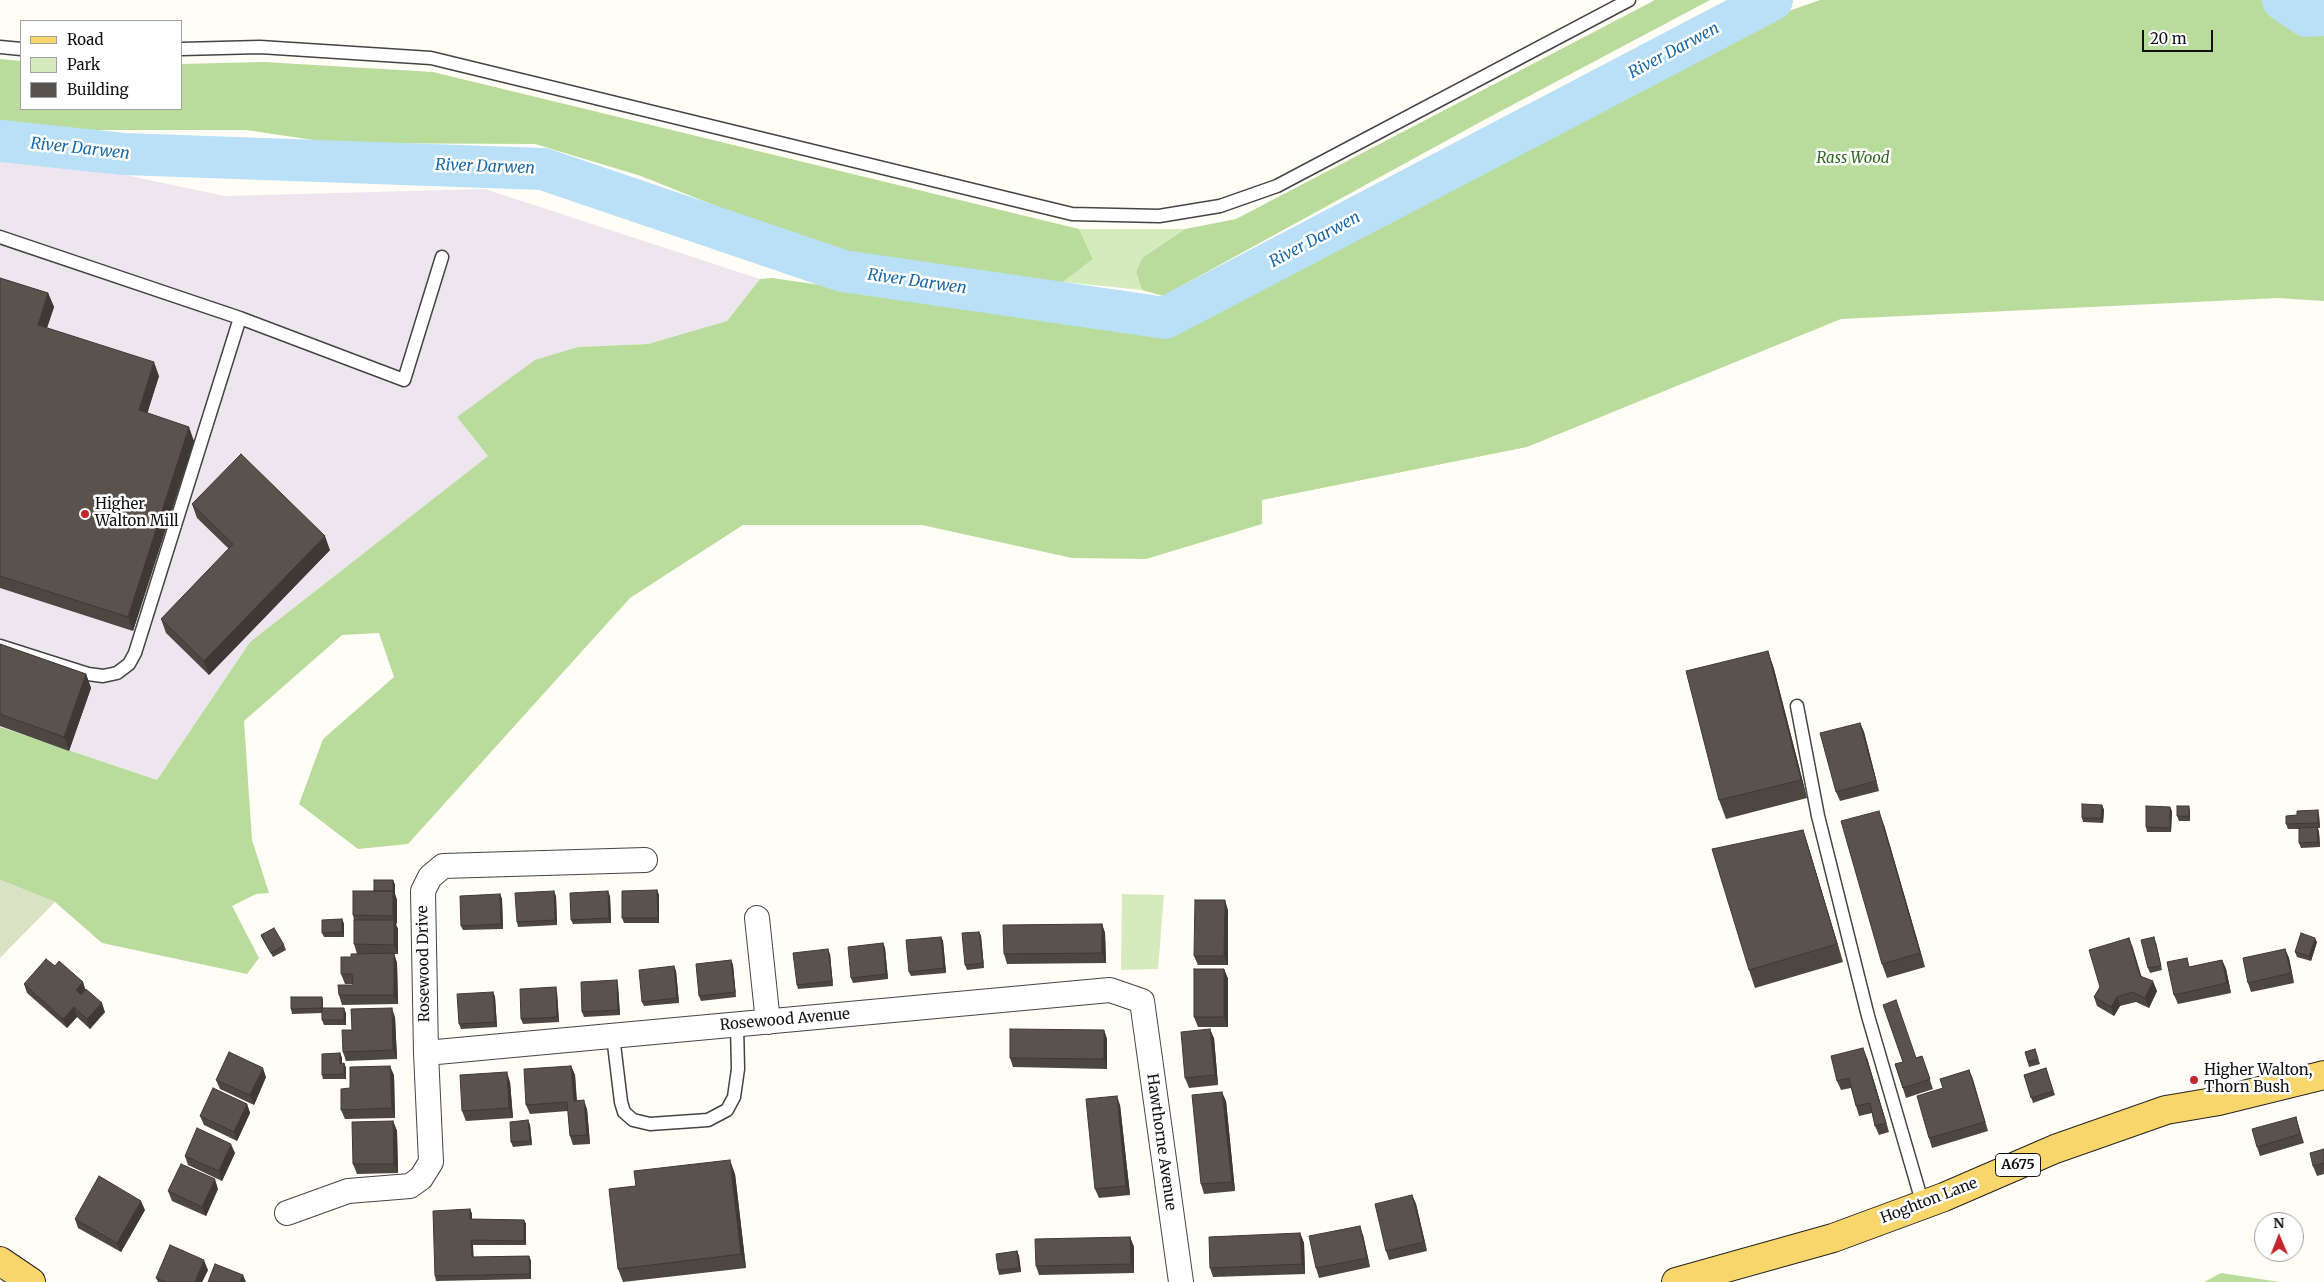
<!DOCTYPE html>
<html>
<head>
<meta charset="utf-8">
<style>
  body { margin:0 }
  #map { position:relative; width:2324px; height:1282px; overflow:hidden; background:#fffdf5; font-family:Merriweather,serif }
  canvas { display:block }
  .legend { position:absolute; left:20px; top:20px; width:162px; height:90px; box-sizing:border-box; background:#fff; border:1px solid #a0a0a0; margin:0; padding:6px 9px; list-style:none; font-size:15px; color:#111 }
  .legend li { display:flex; align-items:center; gap:10px; height:25px }
  .legend b { width:25px; border:1px solid #a0a0a0 }
  .north { position:absolute; left:2254px; top:1212px; width:50px; height:50px; box-sizing:border-box; background:#fff; border:1px solid #a0a0a0; border-radius:50%; rotate:359deg; font-size:14px; font-weight:700; line-height:20px; text-align:center; color:#111 }
  .north::after { content:''; display:block; margin:auto; width:18px; height:22px; background:#c4262e; clip-path:polygon(50% 0,100% 100%,50% 72%,0 100%) }
  .scale { position:absolute; left:2142px; top:30px; width:71px; height:22px; box-sizing:border-box; border:2px solid #111; border-top:0; padding-left:6px; font-size:15px; line-height:18px; white-space:nowrap; color:#111; -webkit-text-stroke:4px #fff; paint-order:stroke }
</style>
</head>
<body>
<div id="map">
<canvas width="2324" height="1282"></canvas>
<ul class="legend">
<li><b style="height:6px;background:#f9d66b"></b>Road</li>
<li><b style="height:14px;background:#d5ebbd"></b>Park</li>
<li><b style="height:14px;background:#5a524d"></b>Building</li>
</ul>
<div class="north">N</div>
<div class="scale">20 m</div>
</div>
<script>
const g = document.querySelector('canvas').getContext('2d');
g.lineJoin = 'round';
function fillPath(path, color) { g.fillStyle = color; g.fill(path, 'evenodd'); }
const toPath = rows => new Path2D(rows.map(r => 'M' + r).join(''));
function stroke(path, color, width, dash) { g.strokeStyle = color; g.lineWidth = width; g.lineCap = dash ? 'butt' : 'round'; g.setLineDash(dash || []); g.stroke(path); }
function label(font, color, halo, rows, align = 'center') {
  g.font = font + ' Merriweather,serif'; g.lineWidth = 5; g.setLineDash([]); g.textBaseline = 'middle'; g.strokeStyle = halo; g.fillStyle = color; for (const [text, x, y, turn = 0] of rows) {
    g.save(); g.translate(x, y); g.rotate((+turn || 0) * Math.PI / 180); g.textAlign = isNaN(turn) ? turn : align; if (halo) g.strokeText(text, 0, 0); g.fillText(text, 0, 0); g.restore();
  }
}
fillPath(toPath([
  [0,154,74,164,224,196,485,189,760,279,727,321,648,344,578,347,457,417,488,456,250,642,157,780,0,727]
]), '#eee6ef');
fillPath(toPath([
  [1079,229,1185,229,1142,258,1136,272,1142,290,1063,282,1093,259],
  [1122,894,1164,895,1158,969,1121,970]
]), '#d5ebbd');
fillPath(toPath([
  [1655,0,1710,0,1484,120,1163,296,1142,290,1136,272,1142,258,1185,229,1236,219],
  [1820,0,2271,0,2305,21,2324,20,2324,301,2278,298,1841,319,1527,447,1262,500,1262,524,1146,559,1072,558,922,525,743,525,630,598,408,844,358,849,299,804,323,739,394,677,379,633,342,635,244,721,252,840,269,893,256,894,232,906,259,958,247,974,102,943,55,902,0,880,0,727,157,780,250,642,488,456,457,417,535,360,578,347,648,344,727,321,760,279,772,278,1170,336,1783,13],
  [0,59,21,61,21,109,181,109,181,64,264,62,433,72,1079,229,1093,259,1063,282,1017,281,846,258,641,176,535,144,334,143,246,130,76,130,0,120],
  [2221,1273,2280,1282,2204,1282]
]), '#b9dc9c');
fillPath(toPath([
  [0,880,55,902,0,958]
]), '#d9e3c4');
stroke(toPath([
  [2283,0,2307,16,2324,15],
  [0,141,124,154,543,169,843,271,1165,318,1772,0]
]), '#b9e0f7', 42);
const lane = toPath([
  [0,47,21,49],
  [181,49,260,47,431,58,1072,214,1159,216,1220,206,1277,186,1629,0],
  [0,237,240,318,135,653,129,664,117,673,103,676,88,674,0,646],
  [240,318,404,380,442,257],
  [1797,706,1818,816,1868,1016,1923,1205],
  [613,1036,621,1102,624,1112,633,1120,650,1124,708,1120,727,1110,734,1097,738,1069,737,1025]
]);
const street = toPath([
  [757,918,768,1022],
  [426,1053,1110,990,1142,1001,1181,1282],
  [287,1213,348,1191,410,1186,421,1178,431,1162,426,1053,423,891,430,877,443,866,645,860]
]);
const primary = toPath([
  [0,1261,31,1282],
  [1676,1282,1833,1238,1944,1197,2055,1149,2166,1110,2219,1101,2324,1075]
]);
stroke(lane, '#444', 15);
stroke(street, '#444', 26);
stroke(primary, '#222', 30);
stroke(lane, '#fff', 12);
stroke(street, '#fff', 24);
stroke(primary, '#f9d66b', 28);
fillPath(toPath([
  [0,278,48,293,54,307,47,328,159,376,147,413,194,441,133,631,0,588],
  [192,504,330,550,209,675,166,633,161,619,229,549,197,518],
  [0,644,86,674,91,688,69,751,0,726],
  [1768,651,1774,669,1807,798,1726,819,1719,800],
  [1860,723,1864,732,1879,791,1840,801,1836,792],
  [2102,805,2104,810,2103,823,2083,822,2082,818],
  [2172,811,2171,832,2147,832,2146,827],
  [2190,811,2190,821,2179,821,2177,816],
  [2319,815,2320,828,2318,828,2319,832,2320,847,2301,848,2299,843,2299,829,2288,829,2286,824],
  [1884,825,1925,967,1887,978,1882,964],
  [1803,830,1809,849,1843,962,1755,988,1749,970],
  [393,880,395,885,395,894,397,900,396,925,398,929,398,954,394,954,397,963,398,1004,342,1005,339,995,353,985,353,984,345,984,341,974,351,957,372,954,357,954,354,944,354,920,353,915,374,891],
  [657,890,659,895,659,923,624,923,622,918],
  [500,894,502,899,503,929,463,930,461,926],
  [556,896,557,925,518,927,517,922],
  [610,896,611,923,573,924,571,920],
  [1228,910,1228,965,1198,965,1194,956],
  [342,919,344,924,344,937,324,937,322,933],
  [1102,924,1105,933,1106,963,1007,964,1004,954],
  [979,932,981,936,984,968,967,970,965,965],
  [261,935,284,945,286,950,273,957,263,940],
  [941,937,943,941,946,973,911,976,909,972],
  [2129,938,2141,976,2157,991,2149,1008,2136,1002,2120,1006,2114,1016,2097,1006,2094,997],
  [2156,942,2162,970,2150,973,2148,968],
  [2317,942,2311,961,2297,957,2295,952],
  [883,943,885,948,888,979,853,983,851,978],
  [2285,949,2289,958,2294,983,2251,992,2248,983],
  [830,954,833,986,798,989,797,985],
  [731,960,733,965,736,997,701,1001,699,996],
  [2222,960,2226,969,2231,993,2178,1004,2174,995,2190,967],
  [55,966,83,982,85,990,105,1012,90,1029,77,1017,67,1028,27,993,24,984],
  [674,966,676,971,679,1003,644,1006,642,1002],
  [1224,969,1228,979,1228,1027,1198,1027,1194,1017],
  [617,980,618,985,620,1015,584,1017,582,1012],
  [493,992,495,997,497,1027,461,1029,459,1024],
  [557,992,559,1022,523,1024,521,1019],
  [322,997,323,1001,323,1008,346,1013,346,1025,324,1025,322,1020,322,1013,292,1014,291,1009],
  [395,1017,397,1059,346,1061,343,1052,352,1030],
  [1104,1030,1107,1039,1107,1069,1013,1067,1010,1058],
  [1214,1038,1218,1085,1189,1088,1185,1078],
  [2035,1049,2040,1064,2029,1067,2025,1052],
  [340,1053,342,1058,342,1064,344,1063,346,1068,346,1079,323,1079,322,1075],
  [1922,1056,1933,1089,1906,1098,1895,1064],
  [1867,1058,1889,1132,1879,1135,1875,1126,1872,1113,1859,1116,1856,1106,1851,1088,1841,1090,1837,1081],
  [571,1066,575,1075,577,1100,587,1109,590,1144,573,1145,570,1136,568,1111,530,1114,526,1105],
  [2046,1068,2055,1095,2033,1103,2024,1075],
  [1969,1070,1988,1131,1932,1148,1929,1138,1943,1088],
  [394,1075,395,1118,345,1119,341,1110],
  [266,1077,254,1105,220,1089,216,1080],
  [510,1082,513,1118,466,1121,462,1111],
  [1226,1101,1235,1191,1204,1194,1201,1184],
  [247,1104,250,1113,237,1141,204,1125,200,1116],
  [1120,1105,1130,1195,1099,1198,1095,1189],
  [2296,1117,2304,1143,2260,1156,2257,1147],
  [528,1120,530,1125,532,1145,513,1147,511,1142],
  [393,1121,397,1131,398,1173,357,1174,353,1164],
  [2324,1149,2324,1174,2317,1176,2313,1166],
  [235,1153,222,1181,188,1165,185,1156],
  [735,1174,746,1268,623,1282,618,1269,636,1186],
  [218,1189,206,1216,172,1201,168,1191],
  [1412,1195,1416,1204,1427,1251,1389,1260,1386,1251],
  [470,1209,472,1214,472,1219,524,1220,526,1224,526,1245,473,1245,473,1257,529,1256,531,1261,531,1279,436,1281,435,1276],
  [145,1210,121,1252,78,1228,75,1219],
  [1300,1233,1304,1243,1305,1274,1213,1277,1210,1268],
  [1363,1235,1370,1267,1319,1278,1316,1268],
  [1130,1237,1134,1247,1134,1273,1039,1275,1036,1266],
  [1017,1251,1019,1256,1021,1272,999,1275,998,1270],
  [208,1270,202,1282,158,1282,156,1278]
]), '#4d4742');
fillPath(toPath([
  [48,293,54,307,43,339,38,325],
  [154,362,159,376,144,424,139,410],
  [189,427,194,441,133,631,128,617],
  [325,536,330,550,209,675,204,661],
  [1768,651,1774,669,1807,798,1801,780],
  [86,674,91,688,69,751,64,737],
  [1860,723,1864,732,1879,791,1876,781],
  [2102,805,2104,810,2103,823,2101,818],
  [2189,806,2190,811,2190,821,2189,816],
  [2170,807,2172,811,2171,832,2170,828],
  [2318,810,2319,815,2320,828,2318,823],
  [1879,811,1884,825,1925,967,1920,953],
  [2317,827,2319,832,2320,847,2318,842],
  [1803,830,1809,849,1843,962,1837,944],
  [393,880,395,885,395,894,397,900,397,925,393,916],
  [657,890,659,895,659,923,658,918],
  [554,891,556,896,557,925,555,920],
  [608,891,610,896,611,923,609,918],
  [500,894,502,899,503,929,501,924],
  [1225,900,1228,910,1228,965,1224,956],
  [342,919,344,924,344,937,342,932],
  [394,920,398,929,398,954,394,945],
  [1102,924,1105,933,1106,963,1102,953],
  [979,932,981,936,984,968,983,963],
  [941,937,943,941,946,973,944,968],
  [2129,938,2133,948,2144,985,2140,976],
  [2315,938,2317,942,2311,961,2309,956],
  [883,943,885,948,888,979,886,974],
  [828,949,830,954,833,986,832,981],
  [2285,949,2289,958,2294,983,2291,973],
  [394,953,397,963,398,1004,394,995],
  [731,960,733,965,736,997,735,992],
  [2222,960,2226,969,2231,993,2227,983],
  [674,966,676,971,679,1003,677,998],
  [1224,969,1228,979,1228,1027,1224,1017],
  [617,980,618,985,620,1015,618,1010],
  [2153,981,2157,991,2149,1008,2145,998],
  [83,982,86,992,79,1000,76,990],
  [556,987,557,992,559,1022,557,1017],
  [493,992,495,997,497,1027,495,1022],
  [322,997,323,1001,323,1013,322,1008],
  [2117,997,2120,1006,2114,1016,2111,1007],
  [102,1003,105,1012,90,1029,87,1019],
  [74,1007,77,1017,67,1028,63,1019],
  [344,1008,346,1013,346,1025,344,1020],
  [392,1008,395,1017,397,1059,393,1050],
  [1210,1029,1214,1038,1218,1085,1215,1075],
  [1104,1030,1107,1039,1107,1069,1104,1059],
  [1863,1048,1867,1058,1889,1132,1886,1123],
  [340,1053,342,1058,342,1068,340,1064],
  [344,1063,346,1068,346,1079,344,1074],
  [390,1066,394,1075,395,1118,392,1108],
  [571,1066,575,1075,577,1110,574,1101],
  [263,1068,266,1077,254,1105,250,1095],
  [1969,1070,1973,1079,1988,1131,1985,1122],
  [507,1072,510,1082,513,1118,509,1108],
  [1222,1092,1226,1101,1235,1191,1232,1182],
  [1117,1096,1120,1105,1130,1195,1126,1186],
  [584,1100,587,1109,590,1144,587,1135],
  [247,1104,250,1113,237,1141,234,1132],
  [528,1120,530,1125,532,1145,530,1141],
  [393,1121,397,1131,398,1173,394,1164],
  [231,1144,235,1153,222,1181,219,1171],
  [730,1160,735,1174,746,1268,741,1254],
  [215,1179,218,1189,206,1216,202,1207],
  [1412,1195,1416,1204,1427,1251,1424,1242],
  [141,1201,145,1210,121,1252,117,1243],
  [470,1209,472,1214,472,1224,470,1219],
  [524,1220,526,1224,526,1245,524,1241],
  [1360,1226,1363,1235,1370,1267,1367,1258],
  [1300,1233,1304,1243,1305,1274,1302,1264],
  [1130,1237,1134,1247,1134,1273,1131,1264],
  [471,1240,473,1245,474,1262,472,1257],
  [1017,1251,1019,1256,1021,1272,1019,1268],
  [529,1256,531,1261,531,1279,530,1274],
  [204,1260,208,1270,202,1282,195,1282],
  [243,1275,246,1282,240,1282]
]), '#3f3936');
const building = toPath([
  [0,278,48,293,38,325,154,362,139,410,189,427,128,617,0,576,0,278],
  [241,454,325,536,204,661,161,619,233,544,192,504,241,454],
  [0,644,86,674,64,737,0,714,0,644],
  [1768,651,1801,780,1719,800,1686,671,1768,651],
  [1860,723,1876,781,1836,792,1820,733,1860,723],
  [2082,804,2102,805,2101,818,2082,818,2082,804],
  [2146,806,2170,807,2170,828,2146,827,2146,806],
  [2177,806,2189,806,2189,816,2177,816,2177,806],
  [2318,810,2318,823,2286,824,2286,816,2297,815,2297,811,2318,810],
  [1879,811,1920,953,1882,964,1841,821,1879,811],
  [2317,827,2318,842,2299,843,2299,828,2317,827],
  [1803,830,1837,944,1749,970,1712,849,1803,830],
  [374,880,393,880,393,891,374,891,374,880],
  [657,890,658,918,622,918,622,891,657,890],
  [353,891,393,891,393,916,353,915,353,891],
  [554,891,555,920,517,922,515,893,554,891],
  [608,891,609,918,571,920,570,893,608,891],
  [500,894,501,924,461,926,460,896,500,894],
  [1195,900,1225,900,1224,956,1194,956,1195,900],
  [342,919,342,932,322,933,322,920,342,919],
  [354,920,394,920,394,945,354,944,354,920],
  [1102,924,1102,953,1004,954,1003,925,1102,924],
  [274,928,284,945,271,953,261,935,274,928],
  [979,932,983,963,965,965,962,933,979,932],
  [2301,933,2315,938,2309,956,2295,952,2301,933],
  [941,937,944,968,909,972,906,940,941,937],
  [2154,937,2161,966,2148,968,2141,940,2154,937],
  [2129,938,2140,976,2153,981,2145,998,2132,992,2117,997,2111,1007,2094,997,2100,987,2089,950,2129,938],
  [883,943,886,974,851,978,848,947,883,943],
  [828,949,832,981,797,985,793,953,828,949],
  [2285,949,2291,973,2248,983,2243,958,2285,949],
  [394,953,394,995,339,995,338,985,353,985,352,974,341,974,341,957,351,957,351,954,394,953],
  [2187,958,2189,967,2222,960,2227,983,2174,995,2167,962,2187,958],
  [46,959,55,966,59,961,83,982,76,990,81,995,86,989,102,1003,87,1019,74,1007,63,1019,24,984,46,959],
  [731,960,735,992,699,996,696,964,731,960],
  [674,966,677,998,642,1002,639,970,674,966],
  [1194,969,1224,969,1224,1017,1194,1017,1194,969],
  [617,980,618,1010,582,1012,581,982,617,980],
  [556,987,557,1017,521,1019,520,989,556,987],
  [493,992,495,1022,459,1024,457,994,493,992],
  [291,997,322,997,322,1008,291,1009,291,997],
  [1896,1000,1916,1058,1922,1056,1930,1079,1903,1088,1895,1064,1903,1062,1883,1005,1896,1000],
  [322,1008,344,1008,344,1020,322,1020,322,1008],
  [392,1008,393,1050,343,1052,342,1030,352,1030,351,1009,392,1008],
  [1010,1029,1104,1030,1104,1059,1010,1058,1010,1029],
  [1210,1029,1215,1075,1185,1078,1181,1032,1210,1029],
  [1863,1048,1886,1123,1875,1126,1870,1103,1856,1106,1849,1078,1837,1081,1831,1056,1863,1048],
  [2035,1049,2038,1059,2028,1062,2025,1052,2035,1049],
  [229,1052,263,1068,250,1095,216,1080,229,1052],
  [340,1053,340,1064,344,1063,344,1074,322,1075,322,1054,340,1053],
  [390,1066,392,1108,341,1110,341,1089,350,1088,350,1067,390,1066],
  [571,1066,574,1101,584,1100,587,1135,570,1136,567,1102,526,1105,524,1069,571,1066],
  [2046,1068,2053,1091,2031,1098,2024,1075,2046,1068],
  [1969,1070,1985,1122,1929,1138,1917,1096,1943,1088,1940,1079,1969,1070],
  [507,1072,509,1108,462,1111,460,1075,507,1072],
  [213,1088,247,1104,234,1132,200,1116,213,1088],
  [1222,1092,1232,1182,1201,1184,1192,1095,1222,1092],
  [1117,1096,1126,1186,1095,1189,1086,1099,1117,1096],
  [2296,1117,2300,1134,2257,1147,2252,1129,2296,1117],
  [528,1120,530,1141,511,1142,510,1122,528,1120],
  [393,1121,394,1164,353,1164,352,1122,393,1121],
  [197,1128,231,1144,219,1171,185,1156,197,1128],
  [2324,1149,2324,1163,2313,1166,2310,1153,2324,1149],
  [730,1160,741,1254,618,1269,609,1189,636,1186,634,1171,730,1160],
  [181,1164,215,1179,202,1207,168,1191,181,1164],
  [99,1176,141,1201,117,1243,75,1219,99,1176],
  [1412,1195,1424,1242,1386,1251,1375,1204,1412,1195],
  [470,1209,470,1219,524,1220,524,1241,471,1240,472,1257,529,1256,530,1274,435,1276,433,1211,470,1209],
  [1360,1226,1367,1258,1316,1268,1309,1236,1360,1226],
  [1300,1233,1302,1264,1210,1268,1209,1237,1300,1233],
  [1130,1237,1131,1264,1036,1266,1035,1239,1130,1237],
  [170,1245,204,1260,195,1282,166,1282,156,1278,170,1245],
  [1017,1251,1019,1268,998,1270,996,1254,1017,1251],
  [215,1264,243,1275,240,1282,208,1282,215,1264]
]);
fillPath(building, '#5a524d');
stroke(building, '#3f3936', 1);
for (const [x, y, r, color] of [
  [85,514,5,"#c4262e"],
  [2194,1080,5,"#c4262e"]
]) { const dot = new Path2D(); dot.arc(x, y, r, 0, 2 * Math.PI); g.fillStyle = color; g.fill(dot); stroke(dot, '#fff', 2); }
for (const [x, y, w] of [
  [2018,1165,45]
]) { const box = new Path2D(); box.roundRect(x - w / 2, y - 11.5, w, 23, 4); g.fillStyle = '#fff'; g.fill(box); stroke(box, '#111', 1); }
label('bold 14px', '#111', null, [
  ["A675",2018,1165]
]);
label('italic 15px', '#2f6b1f', '#fff', [
  ["Rass Wood",1853,159]
]);
label('15px', '#111', '#fff', [
  ["Higher",95,505],
  ["Walton Mill",95,522],
  ["Higher Walton,",2204,1071],
  ["Thorn Bush",2204,1088]
], 'left');
label('15px', '#111', '#fff', [
  ["Rosewood Drive",424,964,-91],
  ["Rosewood Avenue",785,1020,-5],
  ["Hawthorne Avenue",1161,1142,82],
  ["Hoghton Lane",1929,1201,-21]
]);
label('italic 16px', '#1768a6', '#fff', [
  ["River Darwen",1674,51,-28],
  ["River Darwen",80,149,6],
  ["River Darwen",485,167,2],
  ["River Darwen",1315,240,-28],
  ["River Darwen",917,282,8]
]);
</script>
</body>
</html>
